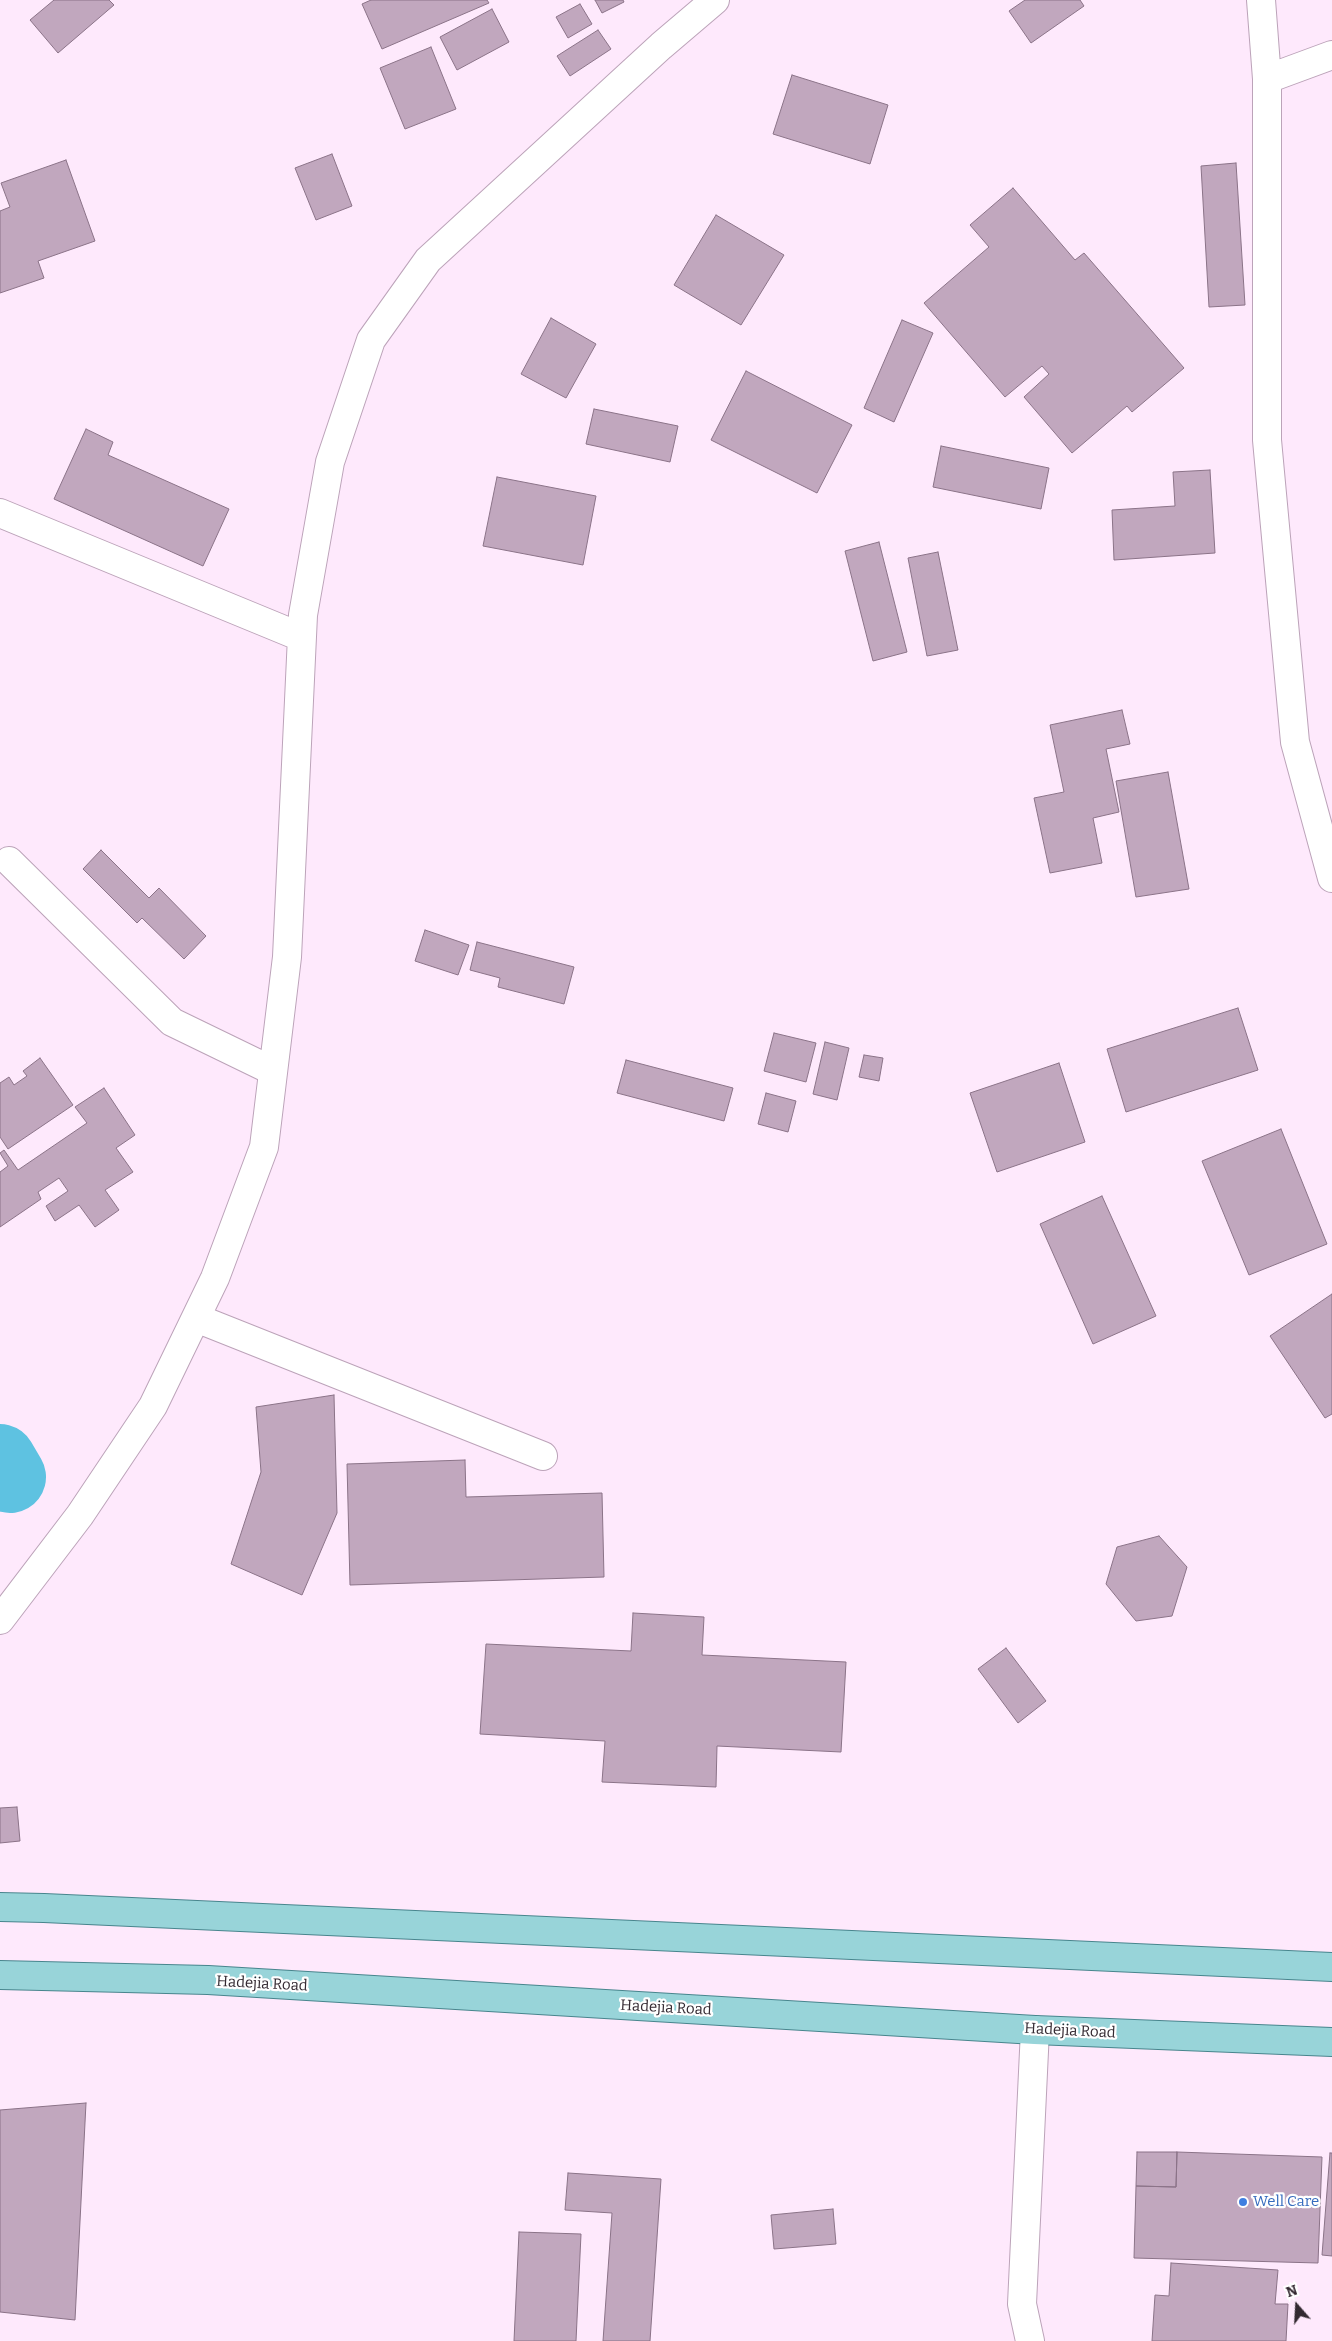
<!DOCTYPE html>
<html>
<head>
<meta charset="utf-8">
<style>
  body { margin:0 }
  #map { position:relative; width:1332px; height:2341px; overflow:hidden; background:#fee9fc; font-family:Bitter,serif }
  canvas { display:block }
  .north { position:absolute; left:1272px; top:2281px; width:50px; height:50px; -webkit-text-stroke:4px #fff; paint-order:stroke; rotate:341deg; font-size:14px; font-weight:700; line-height:20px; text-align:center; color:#332931 }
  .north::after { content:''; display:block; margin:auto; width:18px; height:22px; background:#332931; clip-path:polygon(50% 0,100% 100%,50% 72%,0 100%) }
</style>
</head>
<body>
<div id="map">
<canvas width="1332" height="2341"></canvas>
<div class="north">N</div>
</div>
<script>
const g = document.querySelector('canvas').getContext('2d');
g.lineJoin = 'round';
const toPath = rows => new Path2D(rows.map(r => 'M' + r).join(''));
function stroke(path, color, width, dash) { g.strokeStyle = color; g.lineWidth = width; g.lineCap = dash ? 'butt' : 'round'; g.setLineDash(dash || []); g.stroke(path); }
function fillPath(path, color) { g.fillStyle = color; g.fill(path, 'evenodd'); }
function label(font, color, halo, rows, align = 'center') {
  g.font = font + ' Bitter,serif'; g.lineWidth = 4.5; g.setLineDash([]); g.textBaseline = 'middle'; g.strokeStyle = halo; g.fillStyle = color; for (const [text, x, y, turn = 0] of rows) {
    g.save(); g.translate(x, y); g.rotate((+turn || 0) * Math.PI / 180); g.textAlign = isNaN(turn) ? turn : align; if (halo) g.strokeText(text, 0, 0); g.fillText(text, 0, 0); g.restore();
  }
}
stroke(toPath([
  [0,1460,10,1477]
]), '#5ec2e1', 72);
const building = toPath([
  [54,0,109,0,114,5,58,53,30,20,54,0],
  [371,0,487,0,489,3,382,49,362,4,371,0],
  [595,0,623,0,624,2,602,13,595,0],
  [1025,0,1080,0,1084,6,1031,43,1009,11,1025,0],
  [580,4,592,24,568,38,556,17,580,4],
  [492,9,509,42,457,70,440,37,492,9],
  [598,30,611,49,570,76,557,56,598,30],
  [431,47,456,109,405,129,380,68,431,47],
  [792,75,888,105,870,164,773,134,792,75],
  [332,154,352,206,316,220,295,168,332,154],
  [66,160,95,241,38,261,44,278,0,293,0,211,10,207,1,183,66,160],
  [1236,163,1245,305,1209,307,1201,166,1236,163],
  [1013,188,1075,260,1084,253,1184,368,1132,412,1127,406,1072,453,1024,397,1049,374,1042,366,1005,397,924,303,989,247,970,225,1013,188],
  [716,215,784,255,741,325,674,285,716,215],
  [551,318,596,344,566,398,521,374,551,318],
  [902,320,933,333,894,422,864,408,902,320],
  [746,371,852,425,817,493,711,440,746,371],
  [594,409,678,426,670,462,586,444,594,409],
  [86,429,113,442,108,455,229,509,203,566,54,499,86,429],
  [941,446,1049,468,1041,509,933,487,941,446],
  [1210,470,1215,553,1114,560,1112,510,1175,506,1173,472,1210,470],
  [497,477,596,496,583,565,483,546,497,477],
  [879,542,907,652,873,661,845,551,879,542],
  [938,552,958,650,927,656,908,558,938,552],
  [1122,710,1130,744,1106,749,1119,812,1093,818,1102,863,1050,873,1034,798,1064,792,1050,725,1122,710],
  [1168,772,1189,889,1136,897,1116,781,1168,772],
  [101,850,149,898,159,888,206,936,184,959,142,918,137,923,83,869,101,850],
  [425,930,469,945,458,975,415,961,425,930],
  [477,942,574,967,564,1004,498,987,500,978,470,970,477,942],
  [1238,1008,1258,1070,1126,1112,1107,1049,1238,1008],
  [774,1033,816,1043,806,1082,764,1071,774,1033],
  [825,1042,849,1048,837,1100,813,1094,825,1042],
  [864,1055,883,1058,879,1081,859,1077,864,1055],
  [40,1058,73,1105,8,1149,0,1137,0,1083,9,1077,14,1085,27,1076,23,1071,40,1058],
  [626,1060,733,1088,724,1121,617,1093,626,1060],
  [1059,1063,1085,1142,997,1172,970,1093,1059,1063],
  [104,1088,135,1135,116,1148,133,1172,105,1190,119,1210,95,1227,79,1205,55,1221,46,1206,68,1191,59,1178,38,1192,41,1199,0,1227,0,1172,8,1166,0,1153,4,1150,18,1170,87,1123,75,1107,104,1088],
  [766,1093,796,1101,788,1132,758,1124,766,1093],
  [1281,1129,1327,1244,1249,1275,1202,1161,1281,1129],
  [1102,1196,1156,1316,1093,1344,1040,1224,1102,1196],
  [1332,1294,1332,1414,1325,1418,1270,1336,1332,1294],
  [334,1395,337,1513,302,1595,231,1564,261,1472,256,1407,334,1395],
  [465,1460,466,1497,602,1493,604,1577,350,1585,347,1464,465,1460],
  [1159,1536,1187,1567,1172,1616,1136,1621,1106,1584,1117,1547,1159,1536],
  [633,1613,704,1617,702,1655,846,1662,841,1752,717,1746,716,1787,602,1782,605,1741,480,1734,486,1644,631,1651,633,1613],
  [1006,1648,1046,1701,1018,1723,978,1669,1006,1648],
  [17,1807,20,1841,0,1843,0,1808,17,1807],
  [86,2103,75,2320,0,2312,0,2110,86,2103],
  [1137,2152,1177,2152,1176,2187,1136,2186,1137,2152],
  [1177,2152,1322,2157,1318,2263,1134,2258,1136,2186,1176,2187,1177,2152],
  [1330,2153,1332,2153,1332,2256,1322,2255,1330,2153],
  [568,2173,661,2179,650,2341,603,2341,612,2213,565,2210,568,2173],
  [833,2209,836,2244,774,2249,771,2215,833,2209],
  [519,2232,581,2234,576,2341,514,2341,519,2232],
  [1171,2263,1278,2270,1275,2304,1288,2304,1286,2341,1152,2341,1155,2295,1169,2296,1171,2263]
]);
fillPath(building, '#c1a7be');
stroke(building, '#8b7388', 1);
const minor = toPath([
  [1261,0,1267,79,1267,440,1295,742,1332,878],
  [1267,79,1332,55],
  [0,513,301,637],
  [9,861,172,1022,273,1071],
  [196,1318,543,1456],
  [0,1620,80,1515,153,1406,215,1278,264,1147,287,957,303,615,330,462,371,340,428,260,661,46,715,0],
  [1030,2341,1022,2304,1035,2030]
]);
const major = toPath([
  [0,1907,44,1908,1332,1967],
  [0,1975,208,1980,1035,2030,1332,2042]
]);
stroke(minor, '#bca3b9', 30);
stroke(major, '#48858d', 30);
stroke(minor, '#fff', 28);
stroke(major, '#98d4d9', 28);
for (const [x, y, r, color] of [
  [1243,2202,5,"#3f7fe0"]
]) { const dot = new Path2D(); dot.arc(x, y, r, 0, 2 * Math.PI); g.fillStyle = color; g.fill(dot); stroke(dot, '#fff', 2); }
label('15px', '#332931', '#fff', [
  ["Hadejia Road",262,1984,3],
  ["Hadejia Road",666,2008,3],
  ["Hadejia Road",1070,2031,3]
]);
label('15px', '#366cbe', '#fff', [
  ["Well Care",1253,2202]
], 'left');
</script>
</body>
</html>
